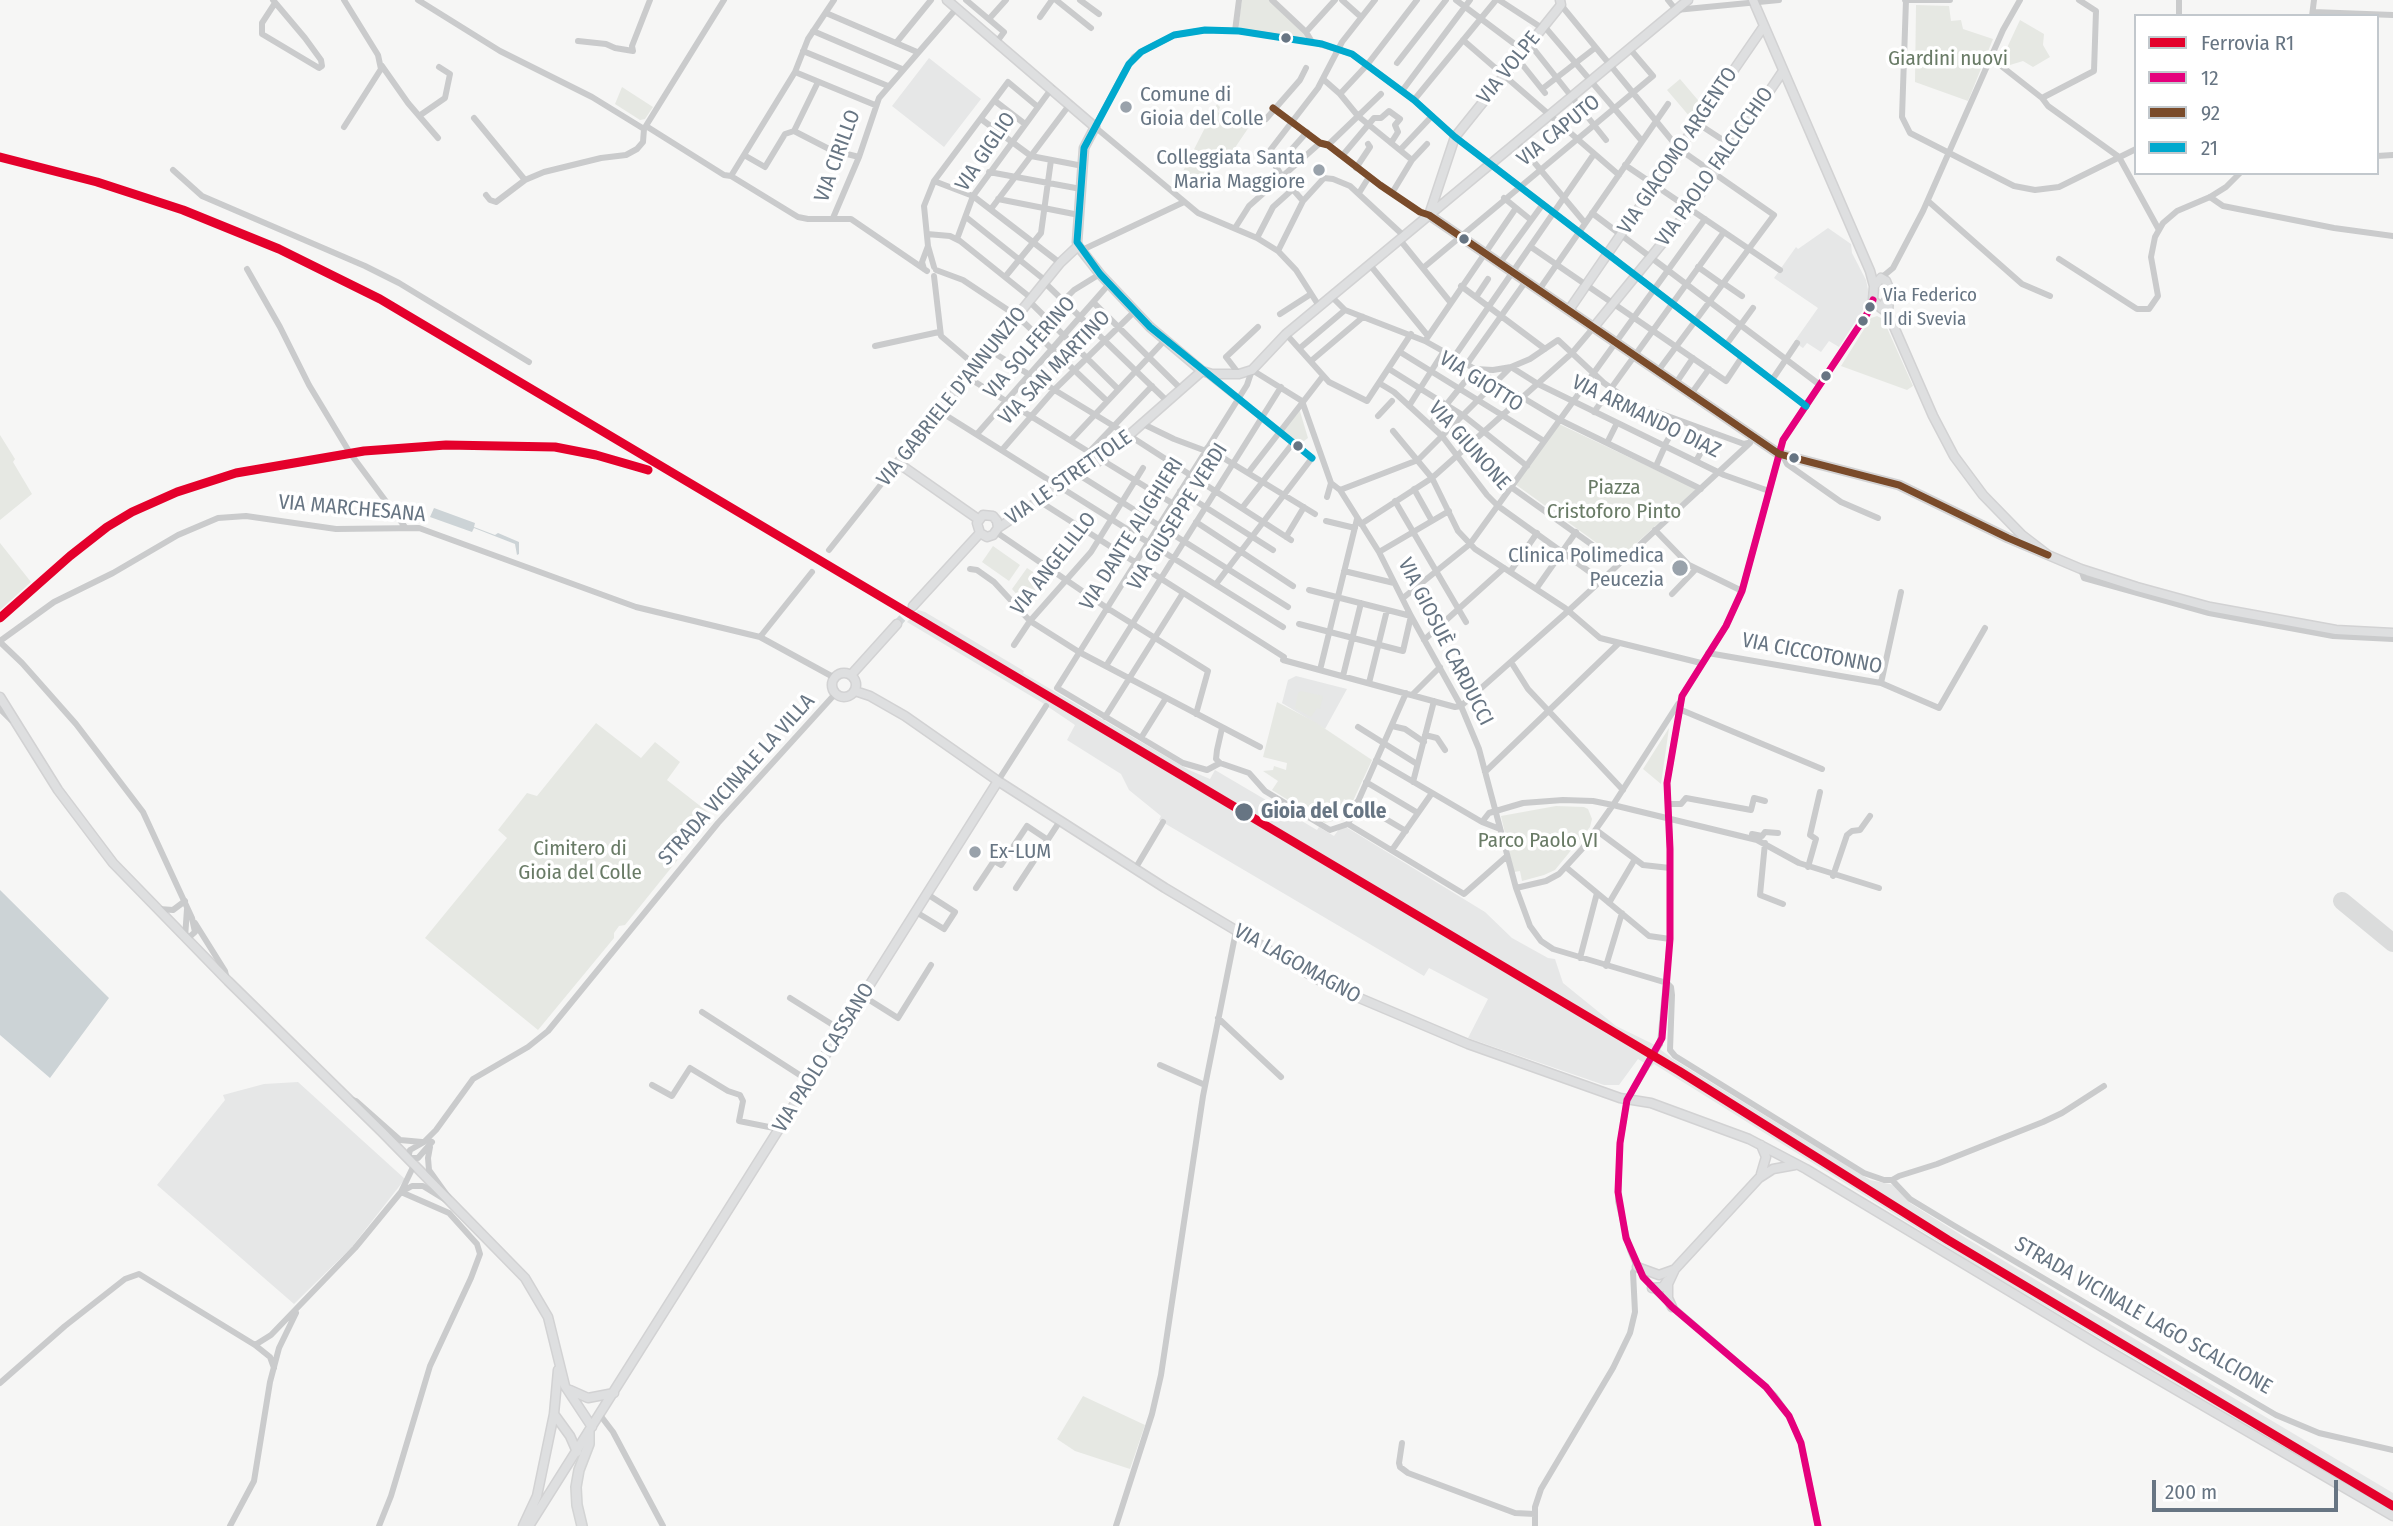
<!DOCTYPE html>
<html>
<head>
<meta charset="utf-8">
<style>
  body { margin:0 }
  #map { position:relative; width:2393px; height:1526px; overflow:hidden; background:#f6f6f5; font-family:"Fira Sans Condensed",sans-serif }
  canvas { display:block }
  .legend { position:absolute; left:2134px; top:14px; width:245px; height:161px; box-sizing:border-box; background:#fff; border:2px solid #c2c8cd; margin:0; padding:9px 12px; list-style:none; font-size:21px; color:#677583 }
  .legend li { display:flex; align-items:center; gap:14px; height:35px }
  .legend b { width:35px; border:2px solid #c2c8cd }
  .scale { position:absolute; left:2152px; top:1480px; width:186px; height:32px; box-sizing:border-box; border:4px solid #677583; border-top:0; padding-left:9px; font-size:21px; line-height:24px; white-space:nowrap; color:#677583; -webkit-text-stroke:5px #fff; paint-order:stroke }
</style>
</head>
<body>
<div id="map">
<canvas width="2393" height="1526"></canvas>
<ul class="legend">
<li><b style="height:9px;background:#e4002b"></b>Ferrovia R1</li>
<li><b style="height:9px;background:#e5007d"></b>12</li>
<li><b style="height:9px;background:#7a4b2a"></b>92</li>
<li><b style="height:9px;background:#00a9ce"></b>21</li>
</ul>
<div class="scale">200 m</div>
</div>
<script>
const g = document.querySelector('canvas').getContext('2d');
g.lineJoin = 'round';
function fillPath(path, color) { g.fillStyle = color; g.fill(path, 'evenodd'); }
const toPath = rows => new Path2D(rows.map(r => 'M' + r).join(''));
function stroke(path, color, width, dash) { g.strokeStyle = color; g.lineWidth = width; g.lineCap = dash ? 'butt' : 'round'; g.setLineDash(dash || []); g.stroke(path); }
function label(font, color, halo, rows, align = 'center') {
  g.font = font + ' "Fira Sans Condensed",sans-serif'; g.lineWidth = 7; g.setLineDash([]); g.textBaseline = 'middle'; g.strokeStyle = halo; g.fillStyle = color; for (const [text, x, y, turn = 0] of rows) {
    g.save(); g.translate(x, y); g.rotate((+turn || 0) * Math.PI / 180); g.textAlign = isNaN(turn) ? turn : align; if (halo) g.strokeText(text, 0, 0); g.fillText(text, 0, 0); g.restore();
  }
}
fillPath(toPath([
  [929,58,981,99,944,147,892,106],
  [1828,228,1851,244,1852,253,1866,280,1870,299,1839,347,1829,341,1821,352,1807,343,1803,348,1794,342,1818,308,1774,278,1796,247,1798,249],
  [918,610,925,612,1024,671,1023,673,1189,770,1210,779,1215,770,1317,830,1319,827,1334,836,1339,829,1346,827,1485,912,1512,938,1548,958,1555,959,1563,983,1616,1026,1653,1044,1673,1059,1870,1180,1894,1185,1910,1203,1969,1240,2393,1493,2393,1511,1981,1268,1654,1064,1651,1067,1638,1059,1619,1085,1604,1085,1468,1038,1488,999,1429,968,1424,976,1159,820,1161,816,1129,790,1121,774,1067,740,1075,725,1041,702,907,622],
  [1296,676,1347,689,1325,729,1282,703,1288,680],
  [298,1082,405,1179,351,1248,294,1304,157,1185,225,1100,223,1095,264,1084]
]), '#e6e7e7');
fillPath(toPath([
  [1242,0,1270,0,1307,35,1305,40,1241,28,1238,26],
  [1916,5,1949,6,1951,21,1961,20,1963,29,1993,39,1968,101,1915,82],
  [2020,20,2044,34,2043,45,2050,57,2033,67,2023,61,2010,65,2005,52],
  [1680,79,1703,106,1690,117,1667,90],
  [622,87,653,107,645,119,640,120,615,104],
  [1217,104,1220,107,1218,112,1227,117,1232,111,1251,124,1226,161,1220,158,1200,187,1181,175],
  [1877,316,1883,319,1913,386,1907,390,1841,366,1871,318],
  [1299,408,1308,438,1300,444,1281,432],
  [1559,424,1696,489,1619,559,1515,484],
  [0,435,15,459,13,462,32,494,0,520],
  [0,543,31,582,0,610],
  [993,546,1020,565,1009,581,982,562],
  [1027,568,1047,581,1026,605,1012,589],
  [1301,691,1323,696,1320,709,1317,708,1311,717,1295,708,1298,693],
  [1277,702,1315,722,1372,760,1352,803,1344,799,1342,803,1350,808,1344,818,1325,823,1272,790,1278,781,1263,771,1273,770,1274,766,1286,770,1287,763,1263,757],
  [596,723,641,758,655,742,680,762,667,780,713,816,625,925,619,926,614,933,614,938,538,1030,425,938,507,838,498,830,527,793,537,796],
  [1669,728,1661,784,1643,769],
  [1556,806,1584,807,1588,809,1592,819,1590,827,1555,870,1544,875,1522,881,1520,871,1514,872,1501,816],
  [1083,1396,1145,1425,1130,1469,1075,1451,1057,1439]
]), '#e6e8e3');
fillPath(toPath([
  [434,508,475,523,474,527,495,535,498,533,519,542,519,554,517,555,515,544,474,528,472,532,430,517],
  [0,890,109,998,50,1078,0,1035]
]), '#ccd3d6');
stroke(toPath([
  [2342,901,2393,943]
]), '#dbdcdc', 18);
stroke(toPath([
  [897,624,913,606]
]), '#d2d6d8', 8, [8, 4]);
const major = toPath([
  [947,0,1095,127,1084,148,1077,242,1078,246,1100,274,1150,327,1202,371,1212,374,1239,374,1252,370,1286,334,1688,0],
  [1753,0,1870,271,1874,286],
  [1429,215,1779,454,1899,485,2008,538,2048,555],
  [1429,215,1455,137,1561,5,1560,0],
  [1889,297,1888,313,1933,416,1954,456,1983,495,2022,535,2048,555,2081,569,2137,587,2210,607,2336,630,2393,633],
  [1881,308,1889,297,1890,291,1886,281,1881,278,1874,286,1873,300,1881,308,1888,313],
  [1569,310,1764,26],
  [1594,327,1690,209,1783,71],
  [978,519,898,463,1060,263,1078,246],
  [980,533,987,537,993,535,998,528,1102,459,1202,371],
  [980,533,977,523,983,515,993,516,997,521,998,528],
  [913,606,980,533],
  '832 685a12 12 0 1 1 24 0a12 12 0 1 1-24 0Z',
  [851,675,897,624],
  [855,691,870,696,905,716,998,781,1165,888,1324,983,1468,1044,1620,1098,1651,1103,1749,1139,1806,1169,2104,1348,2393,1516],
  [0,697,58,790,113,863,228,981,382,1132,525,1278,548,1317,565,1386,592,1427],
  [1761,1145,1766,1157,1761,1174],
  [1637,1267,1659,1275,1673,1270],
  [1652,1288,1663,1287,1667,1281],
  [1672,1307,1668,1298,1668,1284,1675,1269,1759,1178,1773,1169,1795,1165],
  [570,1390,588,1398,614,1393],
  [554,1414,570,1436,577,1452],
  [523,1526,537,1496,554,1414,558,1370],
  [529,1526,998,781]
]);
const highway = toPath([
  [582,1526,577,1505,576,1487,579,1470,589,1444,589,1432]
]);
stroke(major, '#d2d2d3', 11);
stroke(highway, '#d3d4d4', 12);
stroke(toPath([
  [273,0,305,38,321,60,322,66,319,68,262,34,262,23,275,3],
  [344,0,378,55,381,69,344,127],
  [418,0,500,51,592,97,644,129],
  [966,0,1004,32,996,43],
  [1056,0,1091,28],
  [1080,0,1099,14],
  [1272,0,1306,32,1312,42],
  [1342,0,1361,17],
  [1456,0,1524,51],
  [1499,0,1542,28],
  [1668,0,1676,10,1779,0],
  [1905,0,1950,0],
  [1906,0,1902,117,1910,133,2014,186,2035,190,2059,187,2136,149],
  [1561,5,1679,149,1774,215,1658,371],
  [2313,12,2393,15],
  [826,13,917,52],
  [2179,16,2179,0],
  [2312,16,2314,0],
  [1040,17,1052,0],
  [989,19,1006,0],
  [1544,26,1642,141],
  [813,31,902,69],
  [1235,31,1239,0],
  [1306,32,1335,0],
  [1463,40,1619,175],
  [578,41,606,44,615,48,633,51,632,46,650,0],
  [896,43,931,0],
  [1529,43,1606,140],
  [803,51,888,86],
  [1517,58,1545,93],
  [1991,58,2042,98,2048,106,2119,157,2159,230],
  [1397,63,1446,0],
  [382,66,408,103,438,138],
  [795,72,875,105],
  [1323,79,1340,94,1358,116,1412,160],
  [1542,89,1595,48],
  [1402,91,1470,0],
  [1340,94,1367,65,1417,0],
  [2042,98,2094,71,2096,11,2079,0],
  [1414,100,1496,0],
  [995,101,1025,124],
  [1273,108,1320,143,1328,145,1380,185,1420,212,1429,215],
  [419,116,445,98,450,74,439,67],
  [474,118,525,180],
  [981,119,1031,156,1083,166],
  [1266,119,1300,80,1306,68],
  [1697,123,1732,146],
  [646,126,724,175,731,176,798,217,808,219,851,219,927,271],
  [794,131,831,150,859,157],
  [1518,143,1585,223],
  [1328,145,1381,94],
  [1400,150,1432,116],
  [744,155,765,167,785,134,794,131,818,82],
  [1342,156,1374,118,1381,118,1389,111,1400,119,1395,125,1398,132,1391,143],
  [2377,156,2393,155],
  [1625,165,1780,270],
  [1276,167,1307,132],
  [1356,168,1370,147,1368,144],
  [173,170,202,196,365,266,399,283,529,362],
  [989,172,1081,189],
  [731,176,795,72,808,39,834,0],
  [934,181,973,196,1060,263],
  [1359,193,1369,177],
  [1392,193,1412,160,1427,144],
  [486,195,490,200,496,202,525,180,544,172,601,158,626,155,637,149,643,142,644,129,724,0],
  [2210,197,2223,206,2334,228,2393,236],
  [1504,198,1531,220],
  [998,199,1079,215],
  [1303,201,1283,178,1268,153,1318,88,1342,42,1375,0],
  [1928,201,2022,284,2050,296],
  [991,209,1070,104],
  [1592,213,1820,385],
  [966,217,1046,281],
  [833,218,859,157,879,98,956,9],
  [1235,228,1249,206,1320,143],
  [927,234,950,236,960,241,1031,298],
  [1257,238,1273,207,1293,189],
  [957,239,973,196,1052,88],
  [1400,240,1451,303],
  [928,246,924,206,934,181,1008,82,1038,107],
  [1531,247,1726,381,1742,357],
  [1082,250,1184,202],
  [1278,251,1303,201,1324,178,1333,179,1350,186,1404,236],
  [2059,259,2137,309,2149,309,2158,296,2151,257,2155,237,2163,223,2177,211,2210,197,2226,187,2240,173],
  [1500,263,1543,204],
  [1370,265,1428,336],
  [1698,267,1722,284],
  [1423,268,1653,76,1630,49],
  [247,269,280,327,309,385,350,453,405,527],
  [924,269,922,262,928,246,934,267],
  [936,270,963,280,1017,316,1107,401],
  [934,276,941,336,976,366],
  [1005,277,1041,233,1051,160],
  [1881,278,1893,268,1923,211,2003,30,2020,0],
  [1044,282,1168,402],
  [1723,283,1742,296],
  [1461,286,1545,349],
  [1539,290,1668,104],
  [1331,296,1345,310,1425,341,1475,369,1493,370,1511,367,1530,359,1558,340,1604,383,1632,403,1744,444,1748,443],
  [1476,297,1488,279],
  [1029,301,1118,389],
  [1063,301,1074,290,1100,274],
  [1093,302,1181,389],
  [1319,306,1296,270,1278,251,1257,238,1198,213,1095,127,1123,74,1134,57,1141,52,1174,35,1205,30,1239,31,1312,42,1352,54,1414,100,1455,137,1806,406],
  [1280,314,1311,294],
  [1286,334,1329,382,1367,401,1411,334],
  [1425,341,1516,208],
  [1726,345,1753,308],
  [875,346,939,332],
  [1300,348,1345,310],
  [989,350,1130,436,1291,540],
  [1400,352,1544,441],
  [1454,357,1594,154],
  [1311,361,1363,317],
  [1467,364,1526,281],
  [1389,369,1464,416,1527,466],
  [1206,374,1312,458],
  [1239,374,1226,357,1258,327],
  [967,377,1172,503],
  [1772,380,1797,343],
  [1379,383,1394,392,1442,436,1487,495,1498,506,1601,580],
  [1676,383,1693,358],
  [1691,394,1709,369],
  [1302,401,1331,483,1327,497],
  [1409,406,1444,351],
  [939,411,1283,627],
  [1594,412,1724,232],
  [1378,416,1392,401],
  [1143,424,1174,439,1206,451],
  [1430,425,1475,369,1560,420,1701,489],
  [1393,431,1432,478,1458,531,1475,549,1565,608,1600,638,1701,663],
  [977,434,1109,284],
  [1071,440,1165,340],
  [1607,443,1617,423],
  [1664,446,1679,421],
  [1207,448,1315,514],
  [1002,450,1054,390,1135,311],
  [1090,451,1152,386],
  [1782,454,1787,464,1841,502,1878,518],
  [1696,461,1712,433],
  [1656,466,1665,446],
  [1248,473,1323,376],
  [1079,475,1288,607],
  [1331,483,1340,490,1379,552,1411,616,1461,706,1479,749,1516,888,1530,926,1541,941,1553,949,1667,983,1671,987,1672,995,1670,1050,1675,1056,1864,1173,1884,1180,1892,1180,1899,1176,1937,1164,2043,1122,2062,1113,2104,1086],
  [1511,487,1619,564],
  [1414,489,1432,521],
  [1340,490,1418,460,1511,367,1538,384,1724,475,1769,491],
  [1180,491,1273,550],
  [1039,501,1284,657,1283,660,1455,707,1461,706,1567,612,1750,443,1753,436],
  [1395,501,1466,622],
  [1242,508,1293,443],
  [1326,521,1355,528],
  [1196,522,1293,586],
  [1361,524,1432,478,1572,353,1594,327],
  [1655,530,1689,565,1742,591],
  [996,532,1107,608,1208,671,1196,714],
  [1286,537,1304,507],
  [829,550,898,463],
  [1379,552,1449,511],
  [970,569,977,570,994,582,1030,621,1079,652,1260,747],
  [2081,569,2084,578,2209,613,2333,636,2393,639],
  [1344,571,1394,583],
  [1510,572,1537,533],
  [1216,584,1312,458],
  [1536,589,1576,532],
  [1672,594,1696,569],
  [1403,598,1470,544,1705,219],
  [1299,624,1403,651,1411,616,1309,590],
  [760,637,812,572],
  [1424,640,1504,568],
  [0,641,54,602,113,573,178,535,218,518,246,516,336,529,419,528,636,607,760,637,835,678],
  [0,642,22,663,76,724,143,812,192,918,195,932,187,939],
  [1014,645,1030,621,1091,552,1143,468],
  [1708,653,1881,683,1939,708,1985,628],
  [1511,662,1528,689,1623,790],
  [1106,666,1281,387],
  [1320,670,1357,519],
  [1343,676,1361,603],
  [1369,683,1387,610],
  [1881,683,1901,592],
  [1412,695,1440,667],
  [1678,704,1613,805,1757,840,1799,863,1879,888],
  [0,709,11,720],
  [1679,709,1822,769],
  [1105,717,1183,593],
  [1392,726,1405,729,1424,742],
  [1358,727,1417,764],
  [1222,728,1217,750,1216,759,1220,763,1249,773,1265,791,1330,830,1348,824],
  [1425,735,1437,738,1445,750],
  [1141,738,1166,698],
  [1376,760,1482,822,1500,829],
  [1220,763,1207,770,1183,763,1057,688,1247,385,1252,370,1302,401],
  [1485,772,1619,643],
  [998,781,1046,706],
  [1366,782,1418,813],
  [1413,782,1434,701],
  [1357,802,1406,831],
  [1668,804,1681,804,1686,798,1751,810,1754,798,1765,801],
  [1482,822,1489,813,1523,803,1563,800,1593,801,1613,805,1582,849,1559,874,1546,881,1516,888],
  [1348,824,1464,894,1507,856],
  [1348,824,1406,693],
  [1596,830,1643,865,1670,868],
  [1752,834,1762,836,1765,832,1778,833],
  [1765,843,1760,895,1783,904],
  [1392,850,1432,793],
  [1808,867,1816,839,1810,835,1820,792],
  [1567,868,1649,936,1670,939],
  [1135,869,1163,822],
  [1833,876,1847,835,1852,831,1860,830,1870,816],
  [976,888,994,861,1001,865,1027,826,1048,840],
  [1016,888,1060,821],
  [1609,903,1635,859],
  [159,909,173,910,185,901],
  [916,912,944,929,955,912,927,894],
  [195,923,225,971,227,980],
  [185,938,187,909],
  [1580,958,1597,893],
  [1606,966,1622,913],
  [863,996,898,1018,931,965],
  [790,998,841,1030],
  [702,1012,809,1081],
  [1218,1018,1281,1077],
  [1660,1044,1670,939,1670,849,1667,783,1682,696,1726,626,1742,591,1783,440,1867,314,1873,300],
  [1160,1065,1205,1085],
  [1646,1068,1627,1100,1620,1143,1618,1201,1630,1250,1637,1267,1655,1291,1755,1377,1775,1396,1789,1416,1801,1443,1818,1526],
  [652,1085,672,1096,690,1068,728,1091,740,1095,743,1101,739,1121,779,1129],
  [350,1099,356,1101,400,1140,422,1142],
  [432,1142,418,1158,408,1158,410,1150,424,1142,436,1130,473,1079,528,1047,548,1031,718,823,835,694],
  [430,1147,428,1158,429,1170,449,1198],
  [1892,1180,1910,1199,1953,1225,2276,1415,2319,1433,2393,1450],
  [403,1191,412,1186,423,1186,449,1202],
  [255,1345,271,1335,355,1248,401,1192,414,1165],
  [0,1383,65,1326,125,1279,139,1274,255,1345,270,1357,274,1368],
  [600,1415,613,1432,663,1526],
  [1402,1443,1399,1463,1400,1467,1408,1473,1515,1513,1535,1514],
  [230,1526,254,1481,270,1382,279,1348,296,1313],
  [379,1526,391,1496,430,1366,471,1278,480,1254,477,1244,449,1213,401,1192],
  [1116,1526,1152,1414,1161,1375,1203,1096,1236,931],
  [1535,1526,1535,1507,1541,1489,1613,1368,1630,1333,1635,1312,1633,1272,1637,1267]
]), '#cacbcc', 6);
stroke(major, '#dedfe0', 8);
stroke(highway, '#dedfe0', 9);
const rail = toPath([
  [0,157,97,182,183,210,279,249,380,299,1679,1071,1948,1240,2393,1506]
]);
stroke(rail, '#c0c1c3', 4.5);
stroke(rail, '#fff', 2, [5]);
stroke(toPath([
  [1646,1068,1660,1044]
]), '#cacbcc', 6);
stroke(toPath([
  [1818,1526,1801,1443,1789,1416,1766,1387,1672,1307,1643,1277,1626,1238,1618,1192,1620,1143,1627,1100,1662,1038,1670,939,1670,849,1667,783,1682,696,1726,626,1742,591,1783,440,1867,314,1873,300]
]), '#e5007d', 7);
stroke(toPath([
  [1273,108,1320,143,1328,145,1380,185,1420,212,1429,215,1779,454,1899,485,2008,538,2048,555]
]), '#7a4b2a', 7);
stroke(toPath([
  [1312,458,1150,327,1100,274,1077,242,1084,148,1129,64,1141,52,1174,35,1205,30,1239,31,1322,44,1352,54,1414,100,1455,137,1806,406]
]), '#00a9ce', 7);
stroke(toPath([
  [0,157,97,182,183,210,279,249,380,299,1679,1071,1948,1240,2393,1506],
  [0,618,70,556,107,527,132,512,177,492,236,473,364,451,446,445,555,447,596,455,648,470]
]), '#e4002b', 9);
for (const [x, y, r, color] of [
  [1286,38,6,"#677583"],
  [1126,107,7,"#99a2ab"],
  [1319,170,7,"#99a2ab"],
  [1464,239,6,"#677583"],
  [1870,307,6,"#677583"],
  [1863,321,6,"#677583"],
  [1826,376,6,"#677583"],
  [1298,446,6,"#677583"],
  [1794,458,6,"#677583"],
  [1680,568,9,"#99a2ab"],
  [1244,812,10,"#677583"],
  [975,852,7,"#99a2ab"]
]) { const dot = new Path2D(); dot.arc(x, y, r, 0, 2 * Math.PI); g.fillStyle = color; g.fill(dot); stroke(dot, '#fff', 2.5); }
label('19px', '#677583', '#fff', [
  ["Via Federico",1883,296],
  ["II di Svevia",1883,320]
], 'left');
label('21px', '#697b66', '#fff', [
  ["Giardini nuovi",1948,59],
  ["Piazza",1614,488],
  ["Cristoforo Pinto",1614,512],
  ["Parco Paolo VI",1538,841],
  ["Cimitero di",580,849],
  ["Gioia del Colle",580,873]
]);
label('21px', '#677583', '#fff', [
  ["VIA VOLPE",1509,68,-51],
  ["VIA CAPUTO",1559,131,-39],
  ["VIA GIACOMO ARGENTO",1678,151,-56],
  ["VIA GIGLIO",986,152,-56],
  ["VIA CIRILLO",838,156,-70],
  ["VIA PAOLO FALCICCHIO",1715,167,-55],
  ["VIA SOLFERINO",1030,348,-49],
  ["VIA SAN MARTINO",1055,368,-46],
  ["VIA GIOTTO",1481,382,32],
  ["VIA GABRIELE D'ANNUNZIO",952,397,-51],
  ["VIA ARMANDO DIAZ",1646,417,26],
  ["VIA GIUNONE",1469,446,48],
  ["VIA LE STRETTOLE",1069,478,-35],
  ["VIA MARCHESANA",352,509,5],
  ["VIA GIUSEPPE VERDI",1178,517,-58],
  ["VIA DANTE ALIGHIERI",1132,534,-58],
  ["VIA ANGELILLO",1054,564,-52],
  ["VIA GIOSUÈ CARDUCCI",1445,642,63],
  ["VIA CICCOTONNO",1812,654,11],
  ["STRADA VICINALE LA VILLA",737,780,-48],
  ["VIA LAGOMAGNO",1297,964,29],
  ["VIA PAOLO CASSANO",824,1058,-58],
  ["STRADA VICINALE LAGO SCALCIONE",2143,1316,30]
]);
label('21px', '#677583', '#fff', [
  ["Comune di",1140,95],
  ["Gioia del Colle",1140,119],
  ["Colleggiata Santa",1305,158,"right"],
  ["Maria Maggiore",1305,182,"right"],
  ["Clinica Polimedica",1664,556,"right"],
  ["Peucezia",1664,580,"right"],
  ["Ex-LUM",989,852]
], 'left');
label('bold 21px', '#677583', '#fff', [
  ["Gioia del Colle",1261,812]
], 'left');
</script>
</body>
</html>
